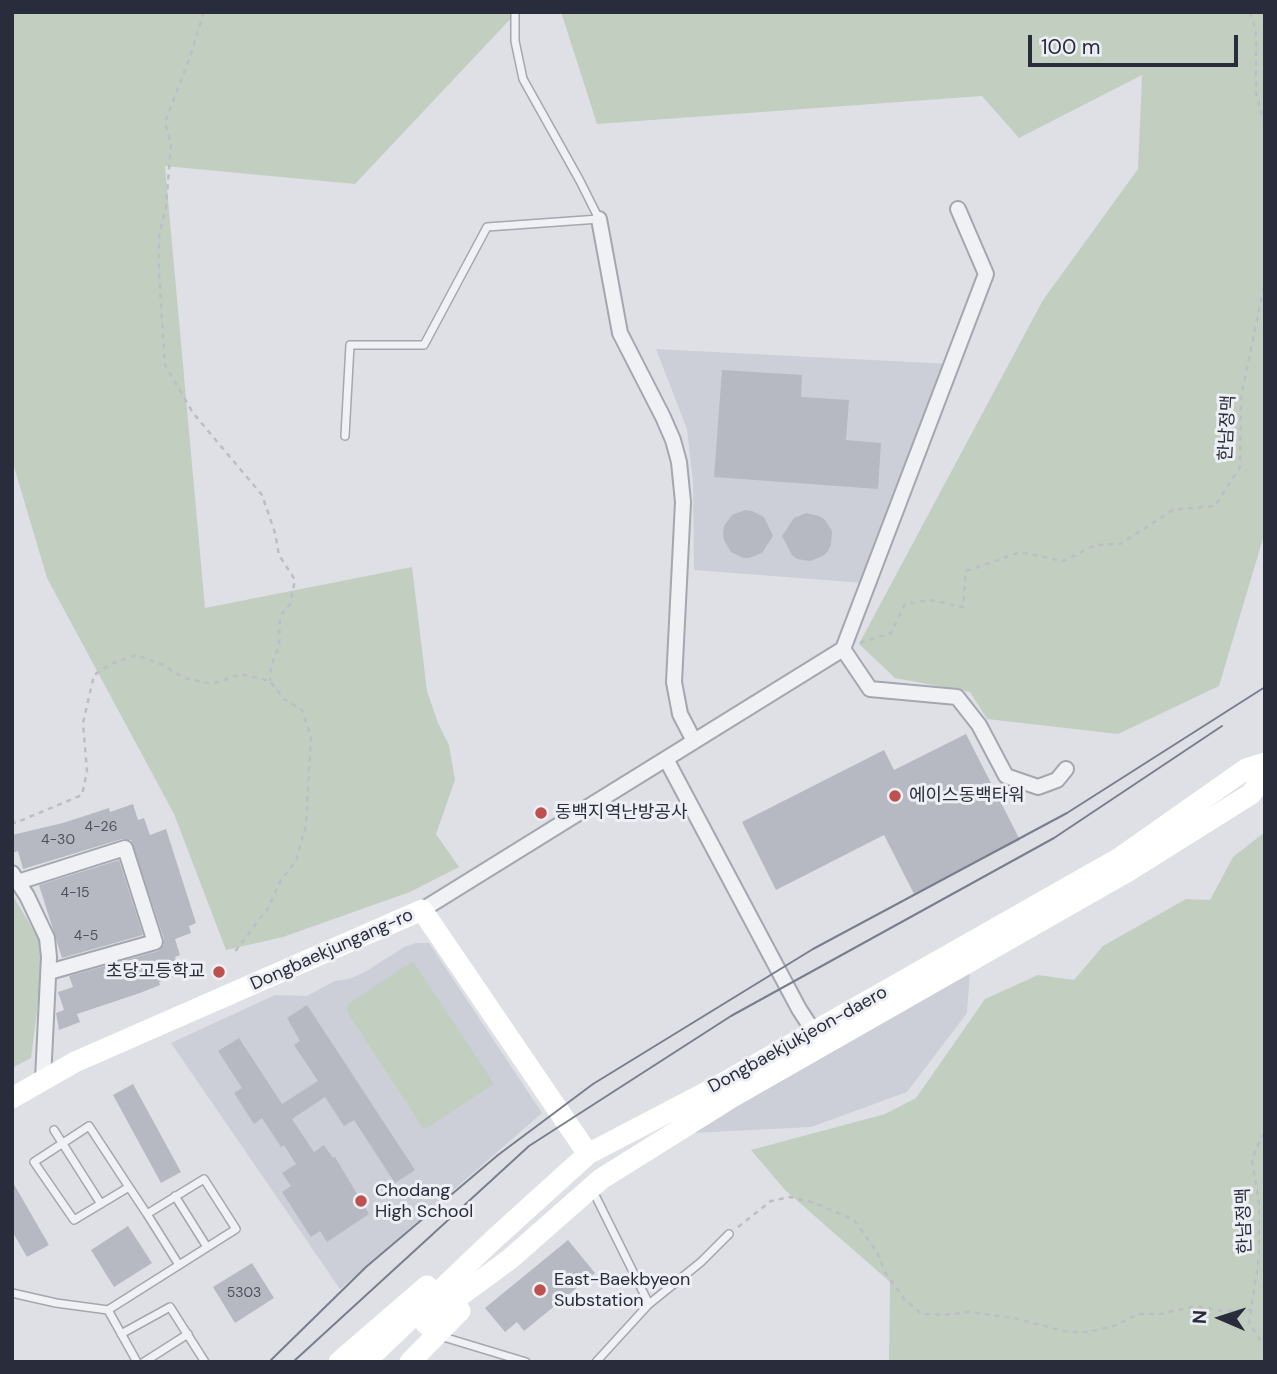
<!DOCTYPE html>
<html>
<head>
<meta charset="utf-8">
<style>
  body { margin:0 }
  #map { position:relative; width:1277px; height:1374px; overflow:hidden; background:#dee0e6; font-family:"DM Sans",sans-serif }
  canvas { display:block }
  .frame { position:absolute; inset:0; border:14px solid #292d3b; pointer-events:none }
  .north { position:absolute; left:1186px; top:1283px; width:70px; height:70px; -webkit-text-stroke:5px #edeff4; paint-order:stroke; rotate:273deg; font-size:19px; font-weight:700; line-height:28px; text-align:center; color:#292d3b }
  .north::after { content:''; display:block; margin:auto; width:24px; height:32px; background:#292d3b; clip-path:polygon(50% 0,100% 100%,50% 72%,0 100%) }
  .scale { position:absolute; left:1028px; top:35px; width:210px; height:32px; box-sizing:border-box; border:4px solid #292d3b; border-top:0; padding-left:9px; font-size:21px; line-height:24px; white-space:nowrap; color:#292d3b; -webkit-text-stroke:5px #edeff4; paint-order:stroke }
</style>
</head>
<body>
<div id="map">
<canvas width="1277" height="1374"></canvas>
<div class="frame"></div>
<div class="north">N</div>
<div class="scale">100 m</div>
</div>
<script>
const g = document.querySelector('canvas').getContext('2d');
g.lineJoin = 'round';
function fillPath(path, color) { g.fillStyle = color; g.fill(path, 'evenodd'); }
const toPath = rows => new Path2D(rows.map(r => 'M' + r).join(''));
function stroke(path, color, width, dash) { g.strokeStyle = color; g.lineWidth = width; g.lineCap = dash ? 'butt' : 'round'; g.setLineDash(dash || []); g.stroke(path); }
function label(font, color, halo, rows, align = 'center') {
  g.font = font + ' "DM Sans","Noto Sans KR",sans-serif'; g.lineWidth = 6; g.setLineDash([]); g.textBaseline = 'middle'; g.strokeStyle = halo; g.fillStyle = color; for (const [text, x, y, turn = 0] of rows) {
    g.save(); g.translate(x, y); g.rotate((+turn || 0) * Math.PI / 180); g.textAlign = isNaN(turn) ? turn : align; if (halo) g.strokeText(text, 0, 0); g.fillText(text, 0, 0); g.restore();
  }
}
fillPath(toPath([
  [656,349,950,364,864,583,694,570,693,483,687,429],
  [416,943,429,943,542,1113,340,1289,171,1043,275,995,307,996,335,981,349,979,365,972,404,947],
  [970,971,967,1013,907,1092,811,1127,693,1133,715,1115]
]), '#cccfd7');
fillPath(toPath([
  [12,12,517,12,355,184,165,166,205,608,412,567,427,691,438,723,449,745,455,780,436,834,459,867,410,892,283,937,226,950,174,814,47,578,12,460],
  [561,12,1265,12,1265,532,1219,686,1118,734,987,719,970,692,895,678,859,644,1043,300,1138,169,1142,75,1019,138,982,96,597,124],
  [1265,832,1265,1362,889,1362,890,1282,785,1190,751,1150,885,1114,916,1098,985,999,1038,975,1074,980,1103,946,1186,899,1210,900,1233,857],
  [12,894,38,938,44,956,31,1058,12,1068],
  [413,961,494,1084,427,1128,423,1128,347,1012,348,1004]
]), '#c2cfc0');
fillPath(toPath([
  [722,370,802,375,801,397,849,400,846,440,881,443,878,489,714,477],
  [745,510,752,511,764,517,773,536,762,553,749,558,743,558,731,552,724,540,723,533,724,526,732,515],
  [806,513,819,516,825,520,832,531,831,545,828,551,823,556,810,561,797,559,792,555,782,536,794,518],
  [966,734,1020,840,914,894,884,835,776,890,742,822,884,750,894,770],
  [133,804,138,820,144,818,150,835,166,829,196,923,189,926,191,933,175,939,180,955,175,957,177,964,173,965,175,971,171,972,173,977,159,982,160,985,140,993,77,1014,80,1022,59,1030,56,1013,64,1010,58,992,73,987,69,976,158,951,164,945,164,939,131,840,122,839,23,869,18,851,12,853,12,835,63,823,109,808,110,812],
  [119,860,143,935,62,958,39,885],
  [307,1005,415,1170,395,1183,354,1120,344,1126,325,1097,292,1119,314,1152,324,1145,333,1158,335,1157,369,1214,327,1242,320,1231,311,1237,282,1192,291,1186,282,1173,296,1164,284,1145,281,1147,262,1118,254,1124,234,1093,242,1088,218,1051,239,1038,282,1104,318,1081,294,1045,300,1041,287,1018],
  [133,1084,181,1172,161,1183,113,1095],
  [12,1181,49,1245,27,1257,12,1231],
  [128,1226,152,1263,114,1287,91,1250],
  [568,1240,595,1273,524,1331,517,1322,505,1332,485,1308],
  [252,1263,274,1298,235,1323,213,1287]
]), '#b6b9c2');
const lane = toPath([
  [345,436,350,345,424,345,487,227,599,219,580,181,523,79,515,41,515,12],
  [54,1130,101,1204],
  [593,1191,649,1304,596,1362],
  [175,1196,207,1247],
  [147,1214,179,1265],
  [12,1293,56,1303,108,1310,236,1229,204,1179,147,1214,129,1187,89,1126,34,1162,74,1220,129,1187],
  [649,1304,701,1262,729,1234],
  [108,1310,137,1362],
  [121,1334,170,1307,205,1362],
  [440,1336,526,1362],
  [144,1362,188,1334]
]);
const street = toPath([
  [599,219,620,333,663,417,673,440,679,462,683,502,674,682,680,714,694,741],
  [843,649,870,689,957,697,979,725,1006,776,1038,787,1057,780,1066,769],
  [666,759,799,1009,814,1032],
  [12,873,27,896,47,938,49,957,43,1079],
  [18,882,125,848,155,942,49,972],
  [422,910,843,649,986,274,958,209]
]);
stroke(lane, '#a4a7af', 10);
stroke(street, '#a4a7af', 18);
stroke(toPath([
  [204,12,190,57,165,122,171,145,166,206,159,237,159,274,165,365,193,413,262,495,275,533,279,555,295,580,290,604,280,616,279,646,271,666,270,681],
  [1250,12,1256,31,1256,93,1265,126],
  [860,643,891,633,905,604,930,600,963,607,966,571,1021,552,1063,561,1095,545,1120,544,1173,510,1215,506,1240,467,1241,397,1265,281],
  [12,820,15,823,82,795,87,771,83,723,94,675,111,664,136,655,163,665,184,678,212,684,241,674,270,681,284,699,302,710,311,737,306,825,296,861,281,880,268,908,234,953],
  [1265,1134,1262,1136,1252,1159,1259,1204,1259,1257,1249,1323,1265,1347],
  [738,1227,771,1201,790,1197,815,1203,854,1220,877,1252,885,1272,905,1300,922,1314,944,1315,969,1312,1014,1318,1068,1332,1088,1332,1114,1326,1138,1314,1160,1314,1197,1306,1223,1311,1251,1310]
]), '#bcbec5', 2.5, [5, 5]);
stroke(lane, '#f0f1f5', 7);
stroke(street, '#f0f1f5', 14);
stroke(toPath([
  [12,1098,75,1062,422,910,588,1154],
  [426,1324,442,1309,510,1259,601,1179,729,1099,1125,873,1251,794,1265,775],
  [339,1362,427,1286],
  [365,1362,492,1241,588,1154,720,1085,1118,859,1246,769,1265,763],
  [410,1362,460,1311]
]), '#fff', 21);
stroke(toPath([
  [269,1362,366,1267,498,1155,593,1084,813,949,1067,813,1265,687],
  [293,1362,529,1146,731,1016,1054,838,1222,726]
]), '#797e8d', 2);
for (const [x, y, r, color] of [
  [895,796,7,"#bd5150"],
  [541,813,7,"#bd5150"],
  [219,972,7,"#bd5150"],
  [361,1201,7,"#bd5150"],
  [540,1290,7,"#bd5150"]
]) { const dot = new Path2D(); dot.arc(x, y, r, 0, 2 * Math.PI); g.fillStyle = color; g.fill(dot); stroke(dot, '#edeff4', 2.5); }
label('14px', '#4c505d', null, [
  ["4-26",101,827],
  ["4-30",58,840],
  ["4-15",75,893],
  ["4-5",86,936],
  ["5303",244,1293]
]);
label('18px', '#292d3b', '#edeff4', [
  ["한남정맥",1228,428,-87],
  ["Dongbaekjungang-ro",332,950,-24],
  ["Dongbaekjukjeon-daero",798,1040,-29],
  ["한남정맥",1245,1221,-92]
]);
label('18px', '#292d3b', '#edeff4', [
  ["에이스동백타워",909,796],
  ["동백지역난방공사",555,813],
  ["초당고등학교",205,972,"right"],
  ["Chodang",375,1191],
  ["High School",375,1212],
  ["East-Baekbyeon",554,1280],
  ["Substation",554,1301]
], 'left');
</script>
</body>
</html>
